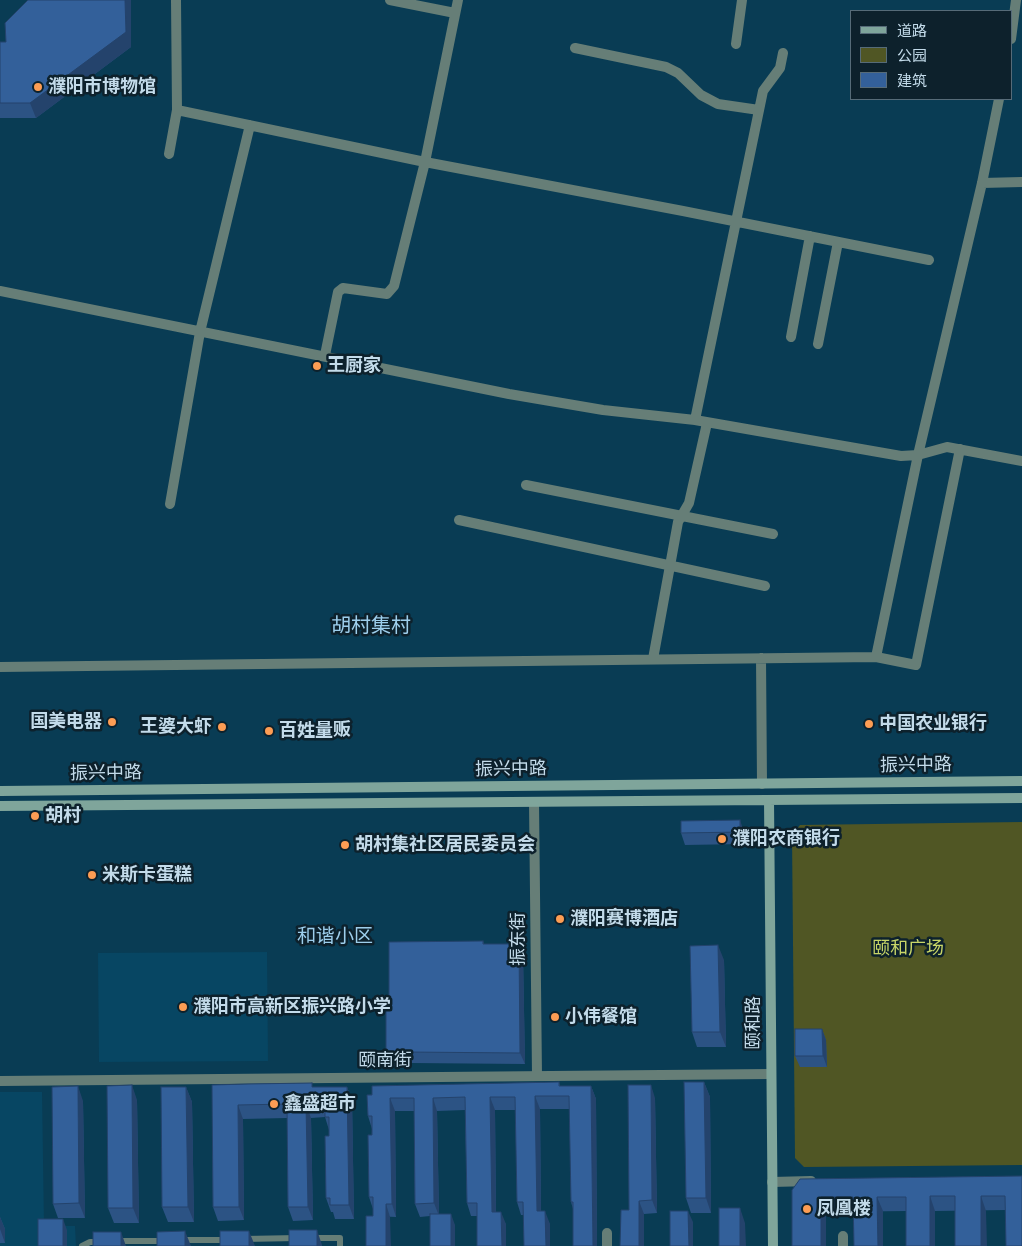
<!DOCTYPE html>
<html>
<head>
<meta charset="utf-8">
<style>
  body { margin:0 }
  #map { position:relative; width:1022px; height:1246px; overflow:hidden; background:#093c54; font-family:Roboto,"Noto Sans SC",sans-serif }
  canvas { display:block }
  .legend { position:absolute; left:850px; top:10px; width:162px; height:90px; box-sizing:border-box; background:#0d212c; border:1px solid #566b78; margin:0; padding:6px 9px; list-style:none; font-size:15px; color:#c3dbea }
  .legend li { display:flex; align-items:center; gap:10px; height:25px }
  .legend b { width:25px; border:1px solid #566b78 }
</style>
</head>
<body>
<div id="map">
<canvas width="1022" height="1246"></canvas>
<ul class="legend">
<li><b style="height:6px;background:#7fa59b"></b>道路</li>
<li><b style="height:14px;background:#505624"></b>公园</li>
<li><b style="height:14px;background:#33609a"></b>建筑</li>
</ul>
</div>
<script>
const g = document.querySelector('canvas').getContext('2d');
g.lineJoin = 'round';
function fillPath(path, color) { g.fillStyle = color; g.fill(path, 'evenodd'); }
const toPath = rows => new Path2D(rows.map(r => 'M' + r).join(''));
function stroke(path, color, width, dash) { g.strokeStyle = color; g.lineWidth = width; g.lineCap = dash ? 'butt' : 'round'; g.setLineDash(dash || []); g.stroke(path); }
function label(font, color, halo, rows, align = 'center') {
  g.font = font + ' Roboto,"Noto Sans SC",sans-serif'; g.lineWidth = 5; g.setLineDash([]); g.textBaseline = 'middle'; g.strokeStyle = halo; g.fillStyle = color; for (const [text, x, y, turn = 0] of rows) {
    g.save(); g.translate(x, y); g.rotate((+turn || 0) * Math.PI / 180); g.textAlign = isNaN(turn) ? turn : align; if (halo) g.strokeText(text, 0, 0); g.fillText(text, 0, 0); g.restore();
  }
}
fillPath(toPath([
  [267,952,268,1061,99,1062,98,953],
  [0,1092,42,1092,44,1226,75,1226,76,1246,0,1246]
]), '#074663');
fillPath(toPath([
  [1022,822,1022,1165,804,1167,795,1158,792,835,800,825]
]), '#505624');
stroke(toPath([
  [312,1238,340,1238,340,1246],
  [244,1239,297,1238],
  [182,1240,227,1240],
  [117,1241,164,1241],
  [82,1246,90,1242,99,1242]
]), '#667e77', 6);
stroke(toPath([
  [176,0,177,110],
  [390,0,455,13],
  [1011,39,1016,0],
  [736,44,742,0],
  [575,48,666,67,678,73,701,95,718,104,759,110],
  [169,154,177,110,425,162,683,211,929,260],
  [982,183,1022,182],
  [0,291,509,394,603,410,695,420,901,456,918,455,947,447,1022,461],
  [791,337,810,236],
  [818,344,838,242],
  [325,355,338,292,343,288,387,294,394,286,425,162,458,0],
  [695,420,763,91,780,68,783,53],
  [526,485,773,534],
  [170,504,200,332,250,125],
  [459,520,765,586],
  [876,657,918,455,982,183,999,99],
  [761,658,762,784],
  [653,659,678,522,689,503,707,423],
  [0,667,876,657,916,665,960,449],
  [534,802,537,1076],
  [0,1081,771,1074],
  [772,1182,811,1181],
  [607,1233,607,1246],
  [843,1236,843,1246]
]), '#667e77', 10);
stroke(toPath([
  [0,791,1022,781],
  [769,800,773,1246],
  [0,806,1022,798]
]), '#7fa59b', 10);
fillPath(toPath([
  [28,0,131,0,131,47,36,118,0,118,0,42,6,42],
  [744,832,744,844,685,845,681,833],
  [483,941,484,944,519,944,523,955,525,1064,411,1063,411,1066,390,1066,386,1055,389,1004],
  [724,960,726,1047,697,1047,692,1032],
  [822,1029,826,1040,827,1067,800,1067,795,1056],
  [559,1082,560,1086,591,1086,596,1099,597,1246,573,1246,573,1209,571,1202,570,1109,540,1109,541,1211,550,1224,524,1215,521,1215,517,1202,516,1110,495,1110,496,1212,506,1224,477,1216,471,1216,467,1203,465,1110,437,1111,439,1214,455,1225,455,1246,430,1246,430,1216,420,1217,415,1204,414,1111,395,1111,396,1217,373,1216,373,1209,369,1197,372,1129,368,1116,367,1095],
  [704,1082,710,1097,711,1213,691,1213,686,1198],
  [212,1085,314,1087,347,1087,352,1100,354,1219,335,1219,333,1212,331,1212,326,1198,329,1136,329,1130,325,1117,311,1118,313,1220,293,1221,288,1207,287,1118,243,1119,244,1220,218,1221,213,1207],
  [186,1087,192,1102,194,1222,168,1222,162,1207],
  [655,1098,657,1213,644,1214,629,1210],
  [137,1100,139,1223,114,1223,108,1208],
  [83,1101,85,1218,58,1218,53,1204],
  [1022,1176,1006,1210,935,1211,935,1246,906,1246,906,1211,826,1212,826,1246,792,1246,792,1190],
  [0,1217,5,1229,5,1243,0,1243]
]), '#2c5384');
fillPath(toPath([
  [125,0,131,0,131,47,36,118,30,103],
  [740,820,744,832,744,844,740,832],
  [519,944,523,955,525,1064,520,1053],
  [718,945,724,960,726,1047,720,1032],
  [822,1029,826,1040,827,1067,823,1056],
  [407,1052,411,1063,411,1066,407,1055],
  [704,1082,710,1097,711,1213,706,1198],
  [132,1085,137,1100,139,1223,133,1208],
  [651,1085,655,1098,657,1213,652,1200],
  [78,1086,83,1101,85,1218,79,1203],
  [591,1086,596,1099,597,1246,593,1246],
  [186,1087,192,1102,194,1222,188,1207],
  [347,1087,352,1100,354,1219,349,1205],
  [535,1096,540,1109,541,1224,537,1211],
  [490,1097,495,1110,496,1224,492,1212],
  [390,1098,395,1111,396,1217,392,1204],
  [433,1098,437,1111,439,1216,434,1203],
  [306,1104,311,1118,313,1220,308,1207],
  [238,1105,243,1119,244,1220,239,1207],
  [930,1196,935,1211,935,1246,930,1246],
  [981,1196,986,1211,987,1246,981,1246],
  [821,1197,826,1212,826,1246,821,1246],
  [877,1197,883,1211,883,1246,878,1246],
  [639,1201,644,1214,644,1246,639,1246],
  [386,1204,390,1217,391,1246,386,1246],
  [740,1208,745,1223,746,1246,740,1246],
  [545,1211,550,1224,550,1246,546,1246],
  [688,1211,693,1222,693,1246,689,1246],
  [501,1212,506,1224,506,1246,502,1246],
  [451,1214,455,1225,455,1246,451,1246],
  [0,1217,5,1229,5,1243,0,1229],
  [63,1219,67,1230,67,1246,63,1246],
  [317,1230,322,1245,322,1246,317,1246],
  [185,1231,191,1246,185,1246],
  [249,1231,255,1246,249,1246],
  [121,1232,126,1246,121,1246]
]), '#24436c');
const building = toPath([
  [28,0,125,0,126,32,30,103,0,103,0,42,6,42,5,23,28,0],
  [740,820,740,832,681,833,681,821,740,820],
  [483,941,483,944,519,944,520,1053,407,1052,407,1055,386,1055,386,1004,389,1004,389,942,483,941],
  [718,945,720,1032,692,1032,690,946,718,945],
  [795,1029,822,1029,823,1056,795,1056,795,1029],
  [559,1082,559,1086,591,1086,593,1246,573,1246,573,1202,571,1202,569,1096,535,1096,537,1211,545,1211,546,1246,524,1246,523,1202,517,1202,515,1097,490,1097,492,1212,501,1212,502,1246,477,1246,477,1203,467,1203,465,1097,433,1098,434,1203,415,1204,414,1098,390,1098,392,1204,386,1204,386,1246,366,1246,366,1216,373,1216,373,1197,369,1197,368,1135,372,1135,372,1116,368,1116,367,1095,372,1095,372,1086,559,1082],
  [684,1082,704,1082,706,1198,686,1198,684,1082],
  [312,1083,312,1087,347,1087,349,1205,330,1205,330,1198,326,1198,325,1136,329,1136,329,1117,325,1117,325,1104,306,1104,308,1207,288,1207,287,1104,238,1105,239,1207,213,1207,212,1085,248,1084,312,1083],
  [132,1085,133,1208,108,1208,107,1086,132,1085],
  [628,1085,651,1085,652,1200,639,1201,639,1246,620,1246,621,1210,629,1210,628,1085],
  [78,1086,79,1203,53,1204,52,1087,78,1086],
  [161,1087,186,1087,188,1207,162,1207,161,1087],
  [1022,1176,1022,1246,1006,1246,1005,1196,981,1196,981,1246,955,1246,955,1196,930,1196,930,1246,906,1246,906,1197,877,1197,878,1246,854,1246,853,1197,821,1197,821,1246,792,1246,792,1190,800,1179,1022,1176],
  [719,1208,740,1208,740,1246,719,1246,719,1208],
  [670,1211,688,1211,689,1246,670,1246,670,1211],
  [430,1214,451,1214,451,1246,430,1246,430,1214],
  [38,1219,63,1219,63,1246,38,1246,38,1219],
  [289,1230,317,1230,317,1246,289,1246,289,1230],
  [185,1231,185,1246,157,1246,157,1232,185,1231],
  [220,1231,249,1231,249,1246,220,1246,220,1231],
  [93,1232,121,1232,121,1246,93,1246,93,1232]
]);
fillPath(building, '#33609a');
stroke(building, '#24436c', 1);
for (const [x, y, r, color] of [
  [38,87,5,"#fd9d54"],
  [317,366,5,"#fd9d54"],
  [112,722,5,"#fd9d54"],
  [869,724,5,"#fd9d54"],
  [222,727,5,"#fd9d54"],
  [269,731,5,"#fd9d54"],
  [35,816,5,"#fd9d54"],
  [722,839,5,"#fd9d54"],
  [345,845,5,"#fd9d54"],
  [92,875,5,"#fd9d54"],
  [560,919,5,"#fd9d54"],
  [183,1007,5,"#fd9d54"],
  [555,1017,5,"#fd9d54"],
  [274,1104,5,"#fd9d54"],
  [807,1209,5,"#fd9d54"]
]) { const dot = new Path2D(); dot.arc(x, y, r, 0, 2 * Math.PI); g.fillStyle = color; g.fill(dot); stroke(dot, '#0d212c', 2); }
label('bold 18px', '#c3dbea', '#0d212c', [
  ["濮阳市博物馆",48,87],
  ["王厨家",327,366],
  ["国美电器",102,722,"right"],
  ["中国农业银行",879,724],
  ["王婆大虾",212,727,"right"],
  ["百姓量贩",279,731],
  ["胡村",45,816],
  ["濮阳农商银行",732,839],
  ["胡村集社区居民委员会",355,845],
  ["米斯卡蛋糕",102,875],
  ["濮阳赛博酒店",570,919],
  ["濮阳市高新区振兴路小学",193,1007],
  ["小伟餐馆",565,1017],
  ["鑫盛超市",284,1104],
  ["凤凰楼",817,1209]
], 'left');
label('18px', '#c3dbea', '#0d212c', [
  ["振兴中路",916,766,-1],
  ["振兴中路",511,770,-1],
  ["振兴中路",106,774,-1],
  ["振东街",519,939,-90],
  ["颐和路",754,1023,-90],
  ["颐南街",385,1061]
]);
label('18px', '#c8d668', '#0d212c', [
  ["颐和广场",908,949]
]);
label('19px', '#9dceec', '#0d212c', [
  ["和谐小区",335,937]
]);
label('20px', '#9dceec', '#0d212c', [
  ["胡村集村",371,627]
]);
</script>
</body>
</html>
